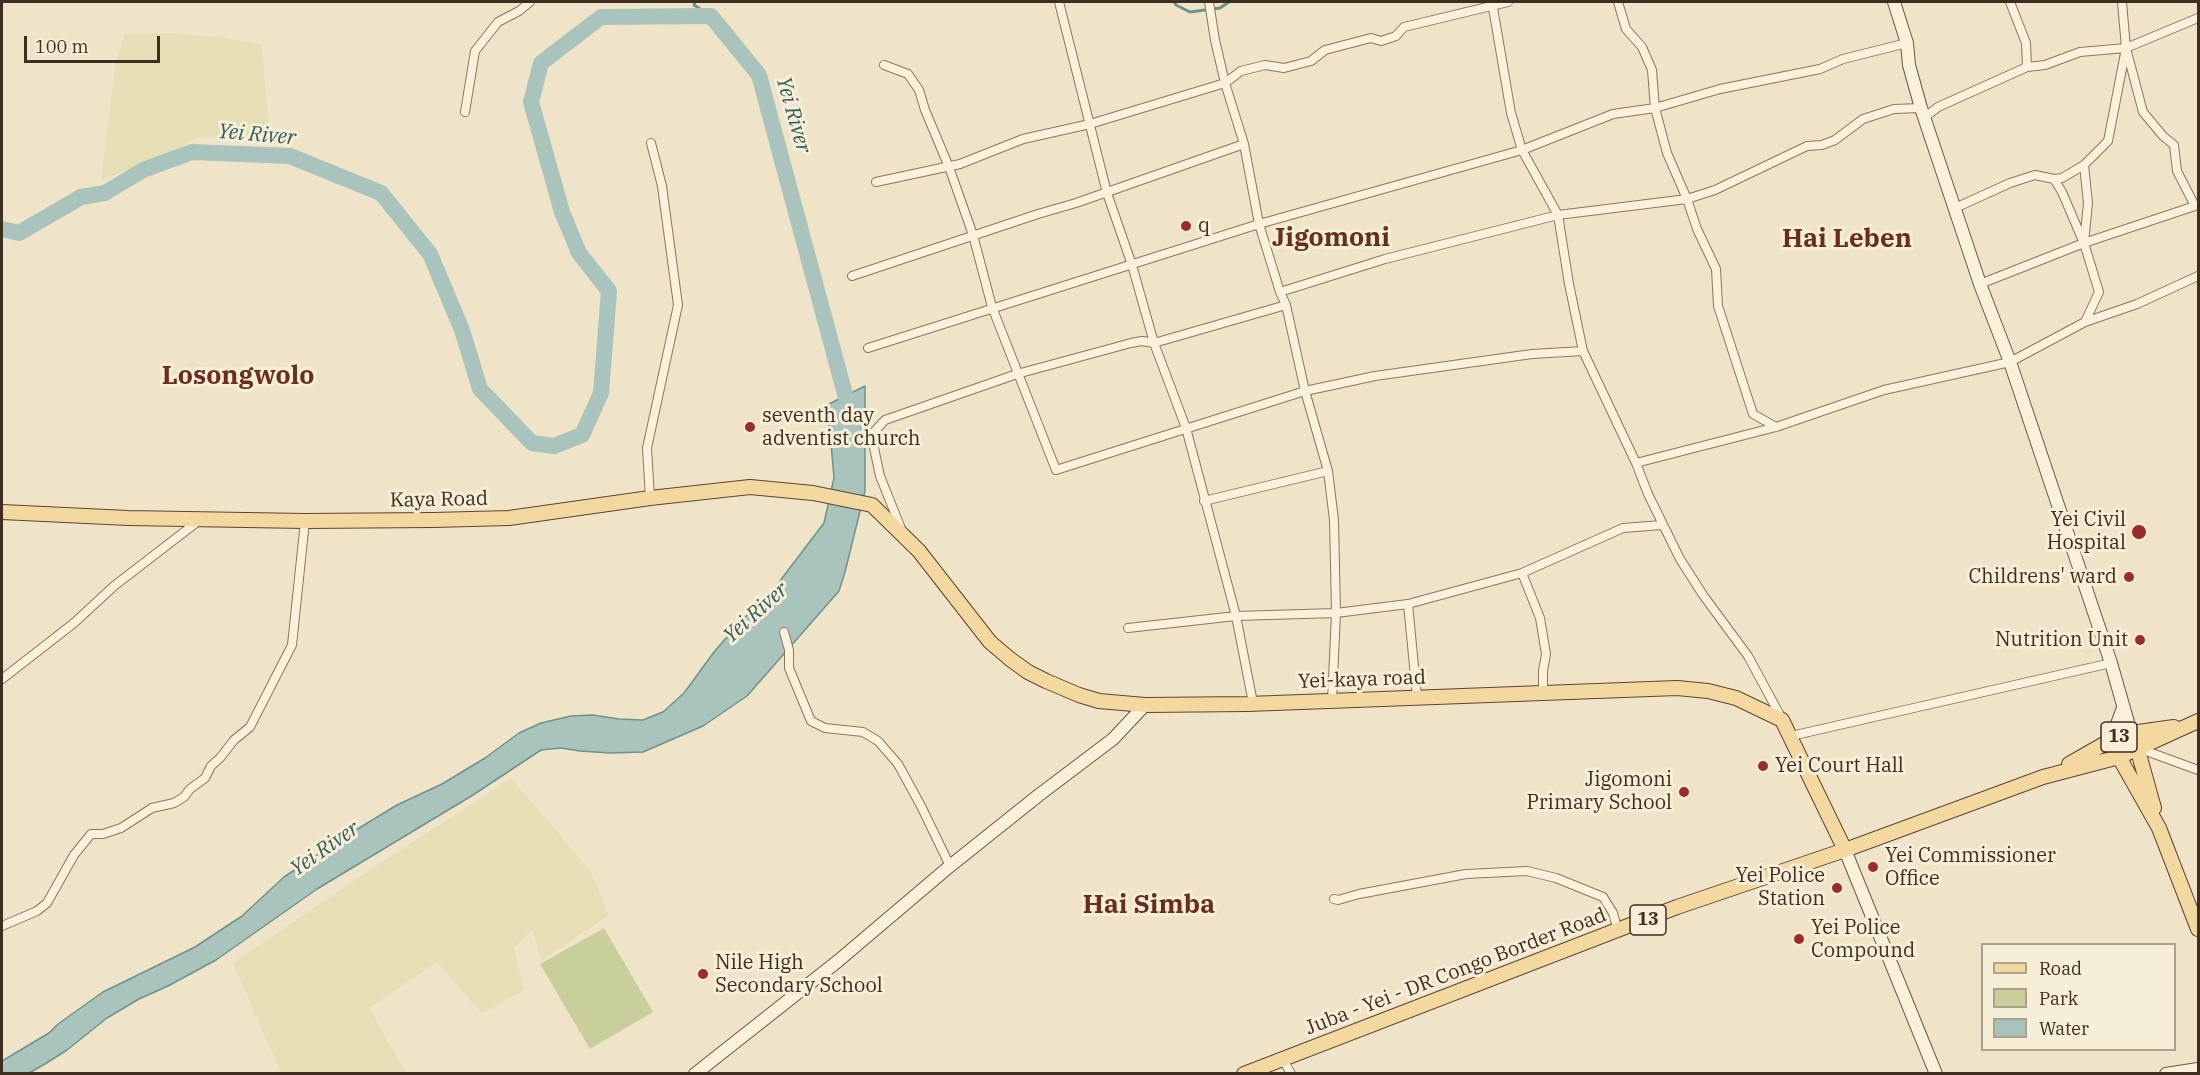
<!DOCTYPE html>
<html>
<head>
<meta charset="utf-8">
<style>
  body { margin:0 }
  #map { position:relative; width:2200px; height:1075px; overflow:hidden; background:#f0e4c8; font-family:"IBM Plex Serif",serif }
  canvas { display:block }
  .frame { position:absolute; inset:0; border:3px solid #3d2e20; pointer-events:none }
  .legend { position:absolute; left:1981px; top:943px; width:195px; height:108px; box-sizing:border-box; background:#f7eed8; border:2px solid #ada18e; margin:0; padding:8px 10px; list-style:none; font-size:18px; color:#3d2e20 }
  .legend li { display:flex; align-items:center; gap:12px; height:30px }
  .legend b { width:30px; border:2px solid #ada18e }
  .scale { position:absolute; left:24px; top:36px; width:136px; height:27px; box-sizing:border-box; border:3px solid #3d2e20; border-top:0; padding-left:8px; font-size:18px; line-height:21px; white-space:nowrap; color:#3d2e20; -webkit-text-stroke:4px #f7eed8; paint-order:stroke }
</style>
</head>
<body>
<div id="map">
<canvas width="2200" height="1075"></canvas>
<div class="frame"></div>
<ul class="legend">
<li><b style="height:8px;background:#f3d9a0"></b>Road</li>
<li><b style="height:16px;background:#c9cf9b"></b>Park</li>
<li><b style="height:16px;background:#a9c4bc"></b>Water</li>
</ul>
<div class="scale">100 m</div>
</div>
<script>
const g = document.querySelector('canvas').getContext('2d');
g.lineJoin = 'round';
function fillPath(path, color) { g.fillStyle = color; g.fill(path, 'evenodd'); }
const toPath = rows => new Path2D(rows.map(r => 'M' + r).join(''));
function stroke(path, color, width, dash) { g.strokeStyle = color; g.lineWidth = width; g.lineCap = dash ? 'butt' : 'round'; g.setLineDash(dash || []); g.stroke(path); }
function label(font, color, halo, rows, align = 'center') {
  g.font = font + ' "IBM Plex Serif",serif'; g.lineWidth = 6; g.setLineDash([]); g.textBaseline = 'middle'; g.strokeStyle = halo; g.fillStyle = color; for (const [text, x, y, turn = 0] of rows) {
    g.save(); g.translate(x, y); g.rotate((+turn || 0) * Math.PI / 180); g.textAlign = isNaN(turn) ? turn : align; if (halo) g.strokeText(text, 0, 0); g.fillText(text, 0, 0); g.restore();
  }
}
fillPath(toPath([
  [168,33,219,37,261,44,270,137,198,137,160,158,101,180,116,61,125,34],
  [511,778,591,872,609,915,542,960,532,930,514,947,524,990,482,1014,437,962,369,1008,406,1073,281,1073,233,963,364,874]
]), '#e6deb5');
fillPath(toPath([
  [604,928,653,1012,590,1049,540,964]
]), '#c9cf9b');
const water = toPath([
  [865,386,865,491,845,572,839,591,747,696,703,726,643,752,610,753,580,751,561,748,541,750,473,795,317,889,216,960,168,986,139,999,107,1018,67,1050,45,1064,29,1073,2,1074,2,1061,49,1033,58,1024,103,992,195,947,242,916,284,877,346,836,397,805,442,784,485,758,519,733,541,723,571,716,593,715,619,719,643,720,663,712,684,693,714,652,740,622,773,590,824,523,834,478,830,431,825,406,865,386]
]);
fillPath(water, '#a9c4bc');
stroke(water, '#6f938a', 1.5);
stroke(toPath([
  [695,2,694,5,711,16],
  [1174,2,1176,5,1190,12,1220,8,1229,2]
]), '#6f938a', 3);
stroke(toPath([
  [2,229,19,233,81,197,105,193,143,170,192,152,290,156,381,193,430,254,462,330,480,389,532,443,554,446,582,435,601,393,609,291,579,253,562,212,531,102,541,63,601,17,711,16,759,75,849,409,847,418]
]), '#a9c4bc', 16);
const street = toPath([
  [1059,2,1107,193,1132,265,1154,343,1186,428,1236,616,1253,703],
  [1209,2,1215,40,1225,83,1244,144,1259,224,1280,292,1286,305,1305,391,1328,471,1334,520,1336,613,1332,701],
  [1492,2,1511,113,1522,150,1558,215,1569,284,1583,351,1636,463,1648,494,1680,559,1703,595,1748,656,1782,719],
  [1618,2,1626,29,1642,47,1652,70,1655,108,1667,153,1687,199,1697,229,1716,269,1718,306,1753,414,1776,427],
  [2010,2,2026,43,2027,67],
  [2122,2,2126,48,2143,112,2163,136,2174,145,2177,171,2195,206],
  [884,65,908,74,919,90,925,110,949,167,973,235,992,307,1056,470,1305,391,1375,376,1532,354,1583,351],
  [465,112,475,51,498,22,519,11,530,2],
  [1925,117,1938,107,2027,67,2045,65,2080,52,2126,48,2198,18],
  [2054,179,2062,178,2084,165],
  [876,182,960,164,1023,139,1090,124,1225,83,1241,71,1265,65,1284,68,1311,61,1325,50,1371,38,1381,41,1396,36,1404,27,1508,2],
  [1955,208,2010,183,2035,175,2054,179,2062,192,2083,241],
  [852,276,1038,214,1076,203,1244,144],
  [1980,284,2084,243,2198,205],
  [1280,292,1385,259,1558,215,1687,199,1715,190,1807,146,1822,145,1835,140,1863,119,1894,109,1921,108],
  [2085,322,2099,292,2084,243,2088,203,2084,165,2108,141,2126,48],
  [868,348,1259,224,1522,150,1613,114,1655,108,1720,89,1820,69,1843,59,1907,43],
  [1636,463,1776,427,1884,390,2010,362,2085,322,2137,304,2198,276],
  [650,498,647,448,678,305,662,186,651,143],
  [1204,501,1328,471],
  [902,531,880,476,873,443,873,433,885,420,1017,374,1131,343,1142,341,1154,343,1286,305],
  [1522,573,1540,618,1546,654,1543,671,1543,691],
  [1408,604,1417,697],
  [1128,628,1236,616,1336,613,1408,604,1522,573,1623,528,1662,525],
  [784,632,789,650,789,668,811,721,825,728,863,732,878,741,898,764,921,806,950,866],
  [2,679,74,623,114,586,201,519],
  [1791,736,2111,663],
  [2138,748,2198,770],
  [1334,899,1338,900,1359,894,1466,874,1527,871,1556,878,1603,897,1613,913,1618,931],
  [2,926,37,911,47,903,74,855,91,834,103,834,121,828,152,808,174,803,184,797,190,789,205,778,211,766,220,758,234,740,250,727,292,645,305,521],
  [1283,1059,1291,1074]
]);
const secondary = toPath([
  [1894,2,1907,43,1909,65,1921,108,1980,284,2010,362,2111,663,2131,733],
  [2111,740,2123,708],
  [1845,850,1936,1074],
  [695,1074,838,961,950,866,1039,795,1113,739,1145,705],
  [2166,1074,2198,1069]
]);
const primary = toPath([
  [2,512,128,518,305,521,433,520,509,518,650,498,750,487,813,493,872,505,919,551,990,642,1010,659,1028,672,1046,681,1079,695,1099,701,1145,705,1248,704,1677,688,1708,691,1736,698,1782,720,1845,850],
  [2111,740,2119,757,2159,828,2198,929],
  [2135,740,2154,808],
  [2069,764,2111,740,2131,733,2174,727],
  [1244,1074,1677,907,1845,850,2043,777,2119,757,2198,721]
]);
stroke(street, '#8d765c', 10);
stroke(secondary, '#6f573f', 14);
stroke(primary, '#5b4430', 16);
stroke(street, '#faf1dc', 8);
stroke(secondary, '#faf1dc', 12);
stroke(primary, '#f3d9a0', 14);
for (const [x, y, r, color] of [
  [1186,226,6,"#9e2a2b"],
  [750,427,6,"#9e2a2b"],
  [2139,532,8,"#9e2a2b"],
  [2129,577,6,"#9e2a2b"],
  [2140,640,6,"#9e2a2b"],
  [1763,766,6,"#9e2a2b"],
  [1684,792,6,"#9e2a2b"],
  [1873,867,6,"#9e2a2b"],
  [1837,888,6,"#9e2a2b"],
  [1799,939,6,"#9e2a2b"],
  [703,974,6,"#9e2a2b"]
]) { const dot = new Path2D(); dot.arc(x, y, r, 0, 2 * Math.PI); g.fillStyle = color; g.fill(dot); stroke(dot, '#f7eed8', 2); }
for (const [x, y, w] of [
  [2119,737,36],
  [1648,920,36]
]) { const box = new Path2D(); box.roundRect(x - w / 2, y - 15, w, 30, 4.5); g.fillStyle = '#f7eed8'; g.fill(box); stroke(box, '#3d2e20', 1.5); }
label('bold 18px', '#3d2e20', null, [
  ["13",2119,737],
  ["13",1648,920]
]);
label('20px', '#3d2e20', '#f7eed8', [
  ["q",1198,226],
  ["seventh day",762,416],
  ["adventist church",762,439],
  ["Yei Civil",2126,520,"right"],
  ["Hospital",2126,543,"right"],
  ["Childrens' ward",2117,577,"right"],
  ["Nutrition Unit",2128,640,"right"],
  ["Yei Court Hall",1775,766],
  ["Jigomoni",1672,780,"right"],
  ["Primary School",1672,803,"right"],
  ["Yei Commissioner",1885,856],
  ["Office",1885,879],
  ["Yei Police",1825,876,"right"],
  ["Station",1825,899,"right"],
  ["Yei Police",1811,928],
  ["Compound",1811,951],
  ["Nile High",715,963],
  ["Secondary School",715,986]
], 'left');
label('20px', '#3d2e20', '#f7eed8', [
  ["Kaya Road",439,500,-1],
  ["Yei-kaya road",1362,680,-2],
  ["Juba - Yei - DR Congo Border Road",1456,972,-21]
]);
label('italic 21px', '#2f5d5a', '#f7eed8', [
  ["Yei River",793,115,74],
  ["Yei River",257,135,5],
  ["Yei River",756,613,-42],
  ["Yei River",325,849,-35]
]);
label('bold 26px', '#6b2e1e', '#f7eed8', [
  ["Jigomoni",1331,238],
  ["Hai Leben",1847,239],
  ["Losongwolo",238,376],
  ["Hai Simba",1149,905]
]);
</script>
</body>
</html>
